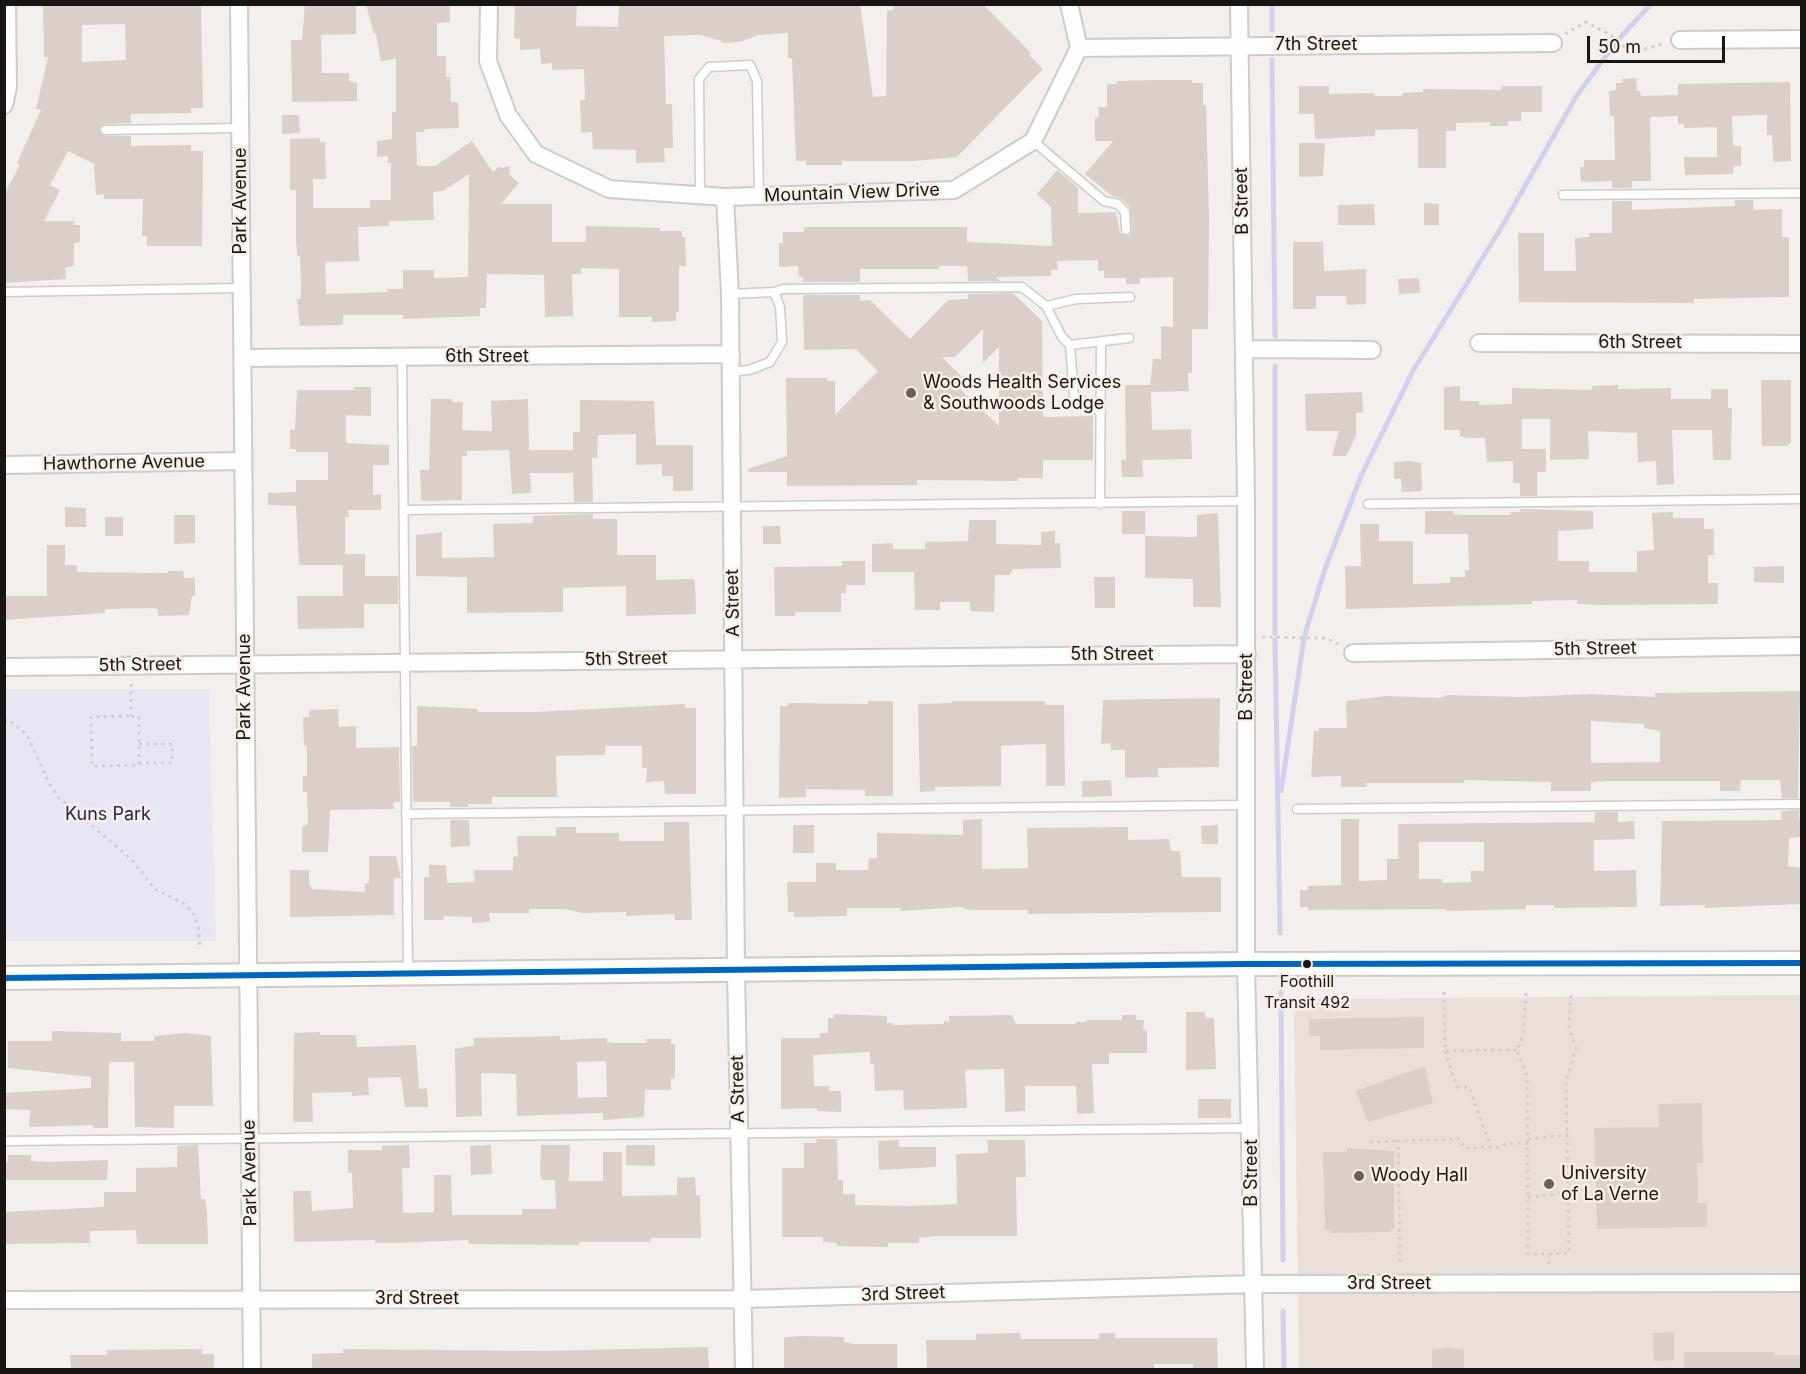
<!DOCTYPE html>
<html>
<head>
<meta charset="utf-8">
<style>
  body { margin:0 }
  #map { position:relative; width:1806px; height:1374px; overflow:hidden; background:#f4efec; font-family:Inter,sans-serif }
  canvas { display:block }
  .frame { position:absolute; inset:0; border:6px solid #181513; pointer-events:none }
  .scale { position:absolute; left:1587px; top:36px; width:138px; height:27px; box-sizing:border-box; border:3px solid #181513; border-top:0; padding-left:8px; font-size:18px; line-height:21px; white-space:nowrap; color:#181513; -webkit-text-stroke:4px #f8eee8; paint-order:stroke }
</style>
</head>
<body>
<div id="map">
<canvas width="1806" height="1374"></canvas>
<div class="frame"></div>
<div class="scale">50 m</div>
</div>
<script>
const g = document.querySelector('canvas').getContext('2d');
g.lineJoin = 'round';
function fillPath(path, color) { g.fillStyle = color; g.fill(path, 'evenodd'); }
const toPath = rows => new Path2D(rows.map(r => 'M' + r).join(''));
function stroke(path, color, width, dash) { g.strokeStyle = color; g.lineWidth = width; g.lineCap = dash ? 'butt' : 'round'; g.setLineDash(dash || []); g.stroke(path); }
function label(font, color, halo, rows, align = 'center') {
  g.font = font + ' Inter,sans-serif'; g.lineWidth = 5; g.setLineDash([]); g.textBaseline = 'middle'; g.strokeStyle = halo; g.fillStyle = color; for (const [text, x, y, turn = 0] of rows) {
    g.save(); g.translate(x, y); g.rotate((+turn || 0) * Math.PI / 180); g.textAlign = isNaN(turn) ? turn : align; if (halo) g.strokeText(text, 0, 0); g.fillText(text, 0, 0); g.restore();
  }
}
fillPath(toPath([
  [1801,995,1801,1369,1299,1369,1294,999]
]), '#eae0d9');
fillPath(toPath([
  [5,689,209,689,216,941,5,941]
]), '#e9e6f3');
stroke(toPath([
  [1272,4,1272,30],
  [1272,60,1275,336],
  [1275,634,1275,366],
  [1305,634,1325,569,1361,476,1413,371,1501,228,1577,95,1618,40,1651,4],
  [1275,640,1280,933],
  [1281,791,1304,638],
  [1281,992,1283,1260],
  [1283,1311,1284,1370]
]), '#d3d0ef', 5);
fillPath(toPath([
  [43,4,201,4,203,108,191,108,191,113,131,114,131,123,104,124,99,130,105,136,131,136,131,146,191,145,191,151,203,151,202,246,147,246,147,236,142,236,143,199,104,199,104,194,96,195,94,164,68,151,50,185,60,190,44,221,74,221,74,225,80,225,80,242,74,243,74,266,65,268,66,279,4,283,4,194,20,165,17,163,41,110,36,109,48,57,44,58],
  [125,24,126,60,82,62,82,25],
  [305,4,356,4,356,34,321,35,322,73,349,73,349,81,357,83,357,101,292,102,291,40,302,40],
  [366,4,450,4,450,22,437,23,437,56,446,56,446,77,450,77,451,102,458,102,459,128,425,129,424,132,416,132,417,166,435,166,472,141,493,172,499,166,502,168,510,166,509,174,519,183,501,204,552,204,552,242,586,242,586,226,660,228,660,231,682,231,682,237,685,237,686,266,679,266,679,312,676,312,676,321,652,322,652,317,619,317,619,269,581,268,581,274,572,274,573,316,545,317,544,275,487,274,486,308,480,308,480,316,403,319,403,315,343,315,343,323,341,325,300,326,297,299,300,299,301,294,300,256,297,256,296,236,296,190,290,190,290,139,320,138,320,142,325,142,326,179,313,179,313,208,370,208,370,200,391,200,391,163,388,163,388,156,377,157,377,141,392,139,392,112,396,112,396,58,381,62,376,34,374,34],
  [469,174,468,277,434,278,434,270,403,270,403,289,387,289,387,292,326,294,325,262,359,261,358,227,389,226,389,221,434,220,433,192,443,191],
  [515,4,577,4,576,26,618,27,619,4,860,4,873,97,886,96,887,10,893,10,893,4,983,4,1031,53,1029,55,1043,69,957,157,914,161,842,161,842,165,806,165,806,161,796,161,792,58,788,58,788,33,758,35,740,42,722,43,722,41,700,35,664,36,666,104,672,104,673,148,664,148,665,162,636,163,636,150,593,149,592,132,581,133,580,100,585,100,584,69,552,70,552,63,541,64,540,49,520,50,520,39,514,38],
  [1636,78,1637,91,1640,91,1641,96,1678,95,1678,84,1790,82,1791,161,1773,162,1772,135,1767,135,1767,115,1732,116,1733,146,1741,146,1741,166,1733,166,1733,174,1685,175,1684,157,1717,157,1717,127,1684,128,1684,124,1678,124,1678,116,1650,117,1651,181,1632,181,1632,188,1612,188,1612,181,1581,182,1580,167,1584,167,1584,160,1615,160,1614,116,1610,116,1609,91,1616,90,1616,83,1622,83,1622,79],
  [1156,80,1192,80,1192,83,1203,83,1203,105,1206,105,1209,218,1208,329,1192,329,1192,373,1188,373,1189,391,1151,392,1152,430,1191,429,1192,459,1142,460,1143,477,1122,477,1121,460,1126,460,1125,385,1150,385,1153,359,1161,359,1161,326,1173,327,1173,277,1140,278,1140,284,1126,284,1126,278,1104,278,1104,271,1098,271,1098,260,1057,261,1058,270,1051,270,1051,276,996,277,1000,281,968,281,967,266,939,266,939,269,860,269,860,282,803,282,803,277,799,277,798,266,779,267,779,243,783,243,783,232,804,232,804,227,967,227,967,242,1052,246,1051,207,1037,194,1057,170,1078,188,1078,213,1116,212,1120,233,1129,236,1132,230,1130,208,1122,199,1112,196,1085,174,1113,141,1095,141,1095,118,1099,117,1098,107,1107,107,1107,84,1117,84,1117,81],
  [1299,86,1329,86,1329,94,1374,93,1374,96,1402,96,1402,93,1423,92,1423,89,1501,90,1501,86,1542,86,1542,112,1521,112,1521,121,1508,121,1508,126,1490,126,1490,122,1456,123,1456,131,1446,131,1446,168,1418,168,1418,129,1375,130,1375,136,1315,139,1314,114,1299,114],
  [282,115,299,115,300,133,282,134],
  [1299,143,1325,143,1323,176,1299,177],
  [1735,200,1753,200,1754,210,1782,209,1782,237,1789,237,1789,297,1694,299,1694,303,1519,302,1518,233,1544,233,1544,271,1576,271,1575,238,1589,237,1589,233,1612,233,1612,201,1632,201,1632,210,1735,206],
  [1424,203,1439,204,1439,225,1424,225],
  [1374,204,1375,225,1338,225,1338,205],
  [1293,242,1323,242,1324,271,1366,269,1366,304,1347,305,1346,296,1316,296,1316,309,1293,309],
  [1419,278,1420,293,1399,294,1398,279],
  [1013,293,1042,321,1043,417,1093,416,1093,460,1043,460,1043,478,1018,478,1018,481,917,480,917,485,787,486,787,472,749,472,748,469,787,456,786,378,827,378,827,381,835,381,835,415,878,371,856,349,804,350,803,295,860,295,860,301,870,300,910,339,948,300,968,299,968,294],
  [983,329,983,363,999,347,999,426,959,388,966,381,942,357,955,357],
  [1761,380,1791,380,1791,443,1786,446,1762,446],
  [1618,385,1618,389,1671,388,1671,399,1711,399,1711,389,1728,389,1728,408,1732,408,1731,460,1713,460,1712,430,1672,430,1674,484,1657,485,1656,461,1638,462,1637,433,1588,431,1589,459,1550,460,1550,419,1522,419,1522,449,1546,449,1546,472,1537,472,1537,496,1520,496,1520,483,1513,483,1513,461,1487,462,1485,438,1465,438,1460,436,1460,430,1444,430,1444,387,1460,386,1460,401,1479,401,1479,405,1512,404,1512,388,1592,390,1592,386],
  [354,387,371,387,371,416,346,415,346,443,389,445,389,465,373,465,373,495,381,494,381,510,348,510,349,517,345,517,345,554,365,554,365,576,398,576,398,604,364,604,364,628,298,629,297,596,343,596,343,565,299,565,296,506,268,505,268,493,296,492,296,480,328,480,328,452,296,452,296,449,290,449,290,430,295,430,297,390,354,390],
  [1362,392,1363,413,1356,413,1356,436,1346,456,1332,456,1339,431,1306,431,1305,394],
  [431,399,452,399,452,402,463,402,462,430,492,431,491,401,528,399,529,450,573,450,573,432,580,432,580,400,654,401,656,445,693,445,693,491,673,491,673,476,662,476,662,464,636,465,636,434,598,435,597,458,592,458,593,502,574,502,573,473,530,473,531,493,512,494,509,450,467,451,467,456,462,456,462,500,421,501,420,470,429,470],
  [1410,461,1421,463,1422,491,1402,492,1401,479,1394,479,1394,462],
  [65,507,86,508,86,527,65,527],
  [1520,509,1593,511,1593,529,1558,531,1558,561,1589,561,1589,572,1637,572,1637,551,1654,550,1652,513,1673,512,1673,518,1704,518,1704,529,1714,529,1714,555,1708,555,1708,583,1718,583,1718,604,1604,605,1577,604,1577,600,1532,601,1532,604,1346,609,1345,566,1361,566,1360,524,1379,524,1379,541,1413,541,1413,584,1450,583,1450,577,1465,577,1465,570,1469,570,1468,534,1425,534,1425,511,1453,511,1453,514,1463,515,1510,515,1510,512,1520,512],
  [1122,511,1145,511,1145,534,1122,534],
  [1218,513,1221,607,1193,607,1193,579,1145,578,1145,536,1197,537,1197,515],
  [593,514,593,519,617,519,617,555,656,555,656,580,693,579,695,582,696,614,626,616,626,586,563,588,563,612,467,613,467,577,416,576,416,535,442,532,442,558,494,557,493,524,533,523,533,516],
  [174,515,195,515,195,543,174,544],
  [105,517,123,517,123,536,105,536],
  [969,520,996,520,996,544,1041,545,1041,532,1055,531,1055,543,1060,543,1061,568,1013,569,1010,575,995,575,994,612,970,611,970,602,940,602,940,610,915,610,914,572,872,572,872,544,893,543,893,549,925,549,925,542,968,541],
  [763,526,780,526,781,544,763,544],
  [47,545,65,545,65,565,77,565,77,572,168,573,168,571,183,571,184,578,195,578,195,596,192,596,189,615,158,616,158,610,155,608,105,609,105,613,4,620,4,596,47,596],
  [842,561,865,561,865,585,846,585,846,593,841,593,841,612,795,612,795,616,775,616,774,567,842,566],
  [1784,566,1784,583,1754,582,1754,567],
  [1094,577,1115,577,1115,608,1095,608],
  [1800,691,1798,798,1782,798,1780,780,1741,780,1740,791,1720,791,1720,781,1605,781,1591,782,1591,791,1551,791,1551,782,1464,780,1464,783,1366,783,1366,787,1341,787,1341,776,1311,777,1314,731,1319,731,1319,728,1347,728,1346,701,1386,696,1440,698,1448,695,1522,697,1591,694,1655,697,1655,693],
  [1591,721,1644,724,1644,728,1660,731,1660,762,1593,763,1591,762],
  [1220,698,1219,767,1158,768,1158,777,1125,778,1125,750,1111,750,1111,743,1101,744,1103,700],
  [868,701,893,701,893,796,865,796,865,790,806,789,806,797,779,798,780,706,788,706,788,703,868,704],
  [951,701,1045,701,1045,705,1064,705,1065,786,1046,786,1046,744,1013,745,1001,746,1001,786,935,787,935,791,920,792,918,704,952,703],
  [685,704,685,708,696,708,696,794,665,794,664,781,646,782,647,768,642,768,642,746,605,746,605,755,556,756,557,797,492,797,492,804,468,804,468,807,450,807,450,802,413,802,412,746,417,746,417,706,478,709,478,712,535,712],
  [338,709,339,727,356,726,356,748,399,747,400,802,393,802,394,809,330,810,328,852,302,852,302,827,308,824,307,792,303,792,303,776,307,776,307,746,304,746,303,717,309,717,309,710],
  [1111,780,1112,796,1082,797,1082,781],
  [1799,810,1801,837,1789,838,1788,866,1801,868,1801,904,1705,908,1705,905,1660,906,1662,821,1782,820,1781,811],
  [1595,812,1618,812,1618,822,1634,821,1635,839,1594,840,1594,871,1636,870,1637,907,1554,908,1554,905,1526,905,1526,909,1446,911,1446,909,1308,910,1308,907,1300,907,1300,890,1308,890,1308,886,1341,885,1341,819,1359,819,1359,881,1387,880,1387,859,1398,859,1398,824,1595,822],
  [1419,842,1484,842,1484,871,1471,871,1471,882,1442,883,1442,879,1419,879],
  [982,819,982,869,1028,868,1027,828,1128,827,1128,840,1169,839,1171,851,1180,851,1182,877,1221,877,1221,912,1028,914,1028,910,969,910,961,907,901,911,901,908,847,908,847,916,794,917,794,912,788,912,787,882,816,882,816,863,836,863,836,870,868,870,869,858,877,858,877,833,963,835,963,820],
  [450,820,469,820,470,846,451,847],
  [664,822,689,822,692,920,675,920,675,914,626,916,626,912,581,913,566,909,529,909,529,913,489,913,490,922,472,923,472,917,443,916,444,920,424,920,424,877,429,877,429,865,446,865,447,883,475,882,474,870,513,870,513,857,518,856,517,836,556,836,556,827,576,827,576,833,619,833,619,841,664,841],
  [793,825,814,825,814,853,793,853],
  [1218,825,1218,844,1202,844,1201,826],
  [369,856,396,856,401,878,394,878,394,915,290,917,290,870,309,870,309,885,313,889,365,892,365,884,369,882],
  [1186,1012,1205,1012,1205,1018,1214,1018,1216,1069,1186,1070],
  [834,1014,887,1016,887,1023,893,1023,893,1025,944,1024,944,1021,949,1022,949,1016,1012,1015,1016,1024,1076,1024,1076,1022,1086,1022,1086,1020,1122,1020,1122,1015,1136,1015,1136,1020,1144,1020,1143,1030,1147,1030,1147,1053,1109,1053,1109,1064,1092,1064,1094,1113,1077,1114,1076,1086,1025,1086,1025,1111,1005,1112,1004,1069,965,1070,967,1108,904,1110,903,1090,875,1091,874,1064,870,1064,870,1052,813,1055,814,1086,829,1086,829,1091,841,1091,841,1112,817,1111,817,1108,781,1109,781,1038,820,1038,820,1033,828,1033,828,1018,834,1018],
  [1424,1017,1424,1048,1320,1050,1320,1036,1309,1036,1309,1019],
  [52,1031,121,1033,121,1041,154,1041,154,1036,186,1033,211,1036,213,1106,174,1106,174,1128,135,1127,134,1062,109,1062,108,1128,93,1128,93,1125,29,1127,30,1110,4,1109,4,1093,91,1088,91,1077,8,1068,8,1041,52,1041],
  [320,1032,320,1035,356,1035,357,1047,416,1045,419,1089,427,1088,428,1107,405,1107,401,1077,368,1078,369,1095,352,1096,352,1092,312,1093,313,1122,293,1122,294,1033],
  [560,1036,560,1040,607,1038,607,1042,616,1043,646,1043,646,1039,671,1039,671,1044,675,1044,675,1078,671,1078,671,1090,645,1090,644,1117,603,1120,603,1113,517,1116,516,1074,481,1073,482,1116,456,1117,455,1049,474,1045,474,1038],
  [606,1061,607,1097,578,1098,577,1062],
  [1425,1066,1433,1103,1368,1122,1356,1091],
  [1198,1099,1231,1099,1231,1118,1198,1118],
  [1702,1103,1703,1163,1697,1163,1698,1203,1707,1203,1707,1227,1597,1229,1594,1128,1659,1127,1658,1104],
  [816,1139,837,1139,838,1180,843,1180,843,1194,855,1194,855,1205,910,1206,957,1204,956,1154,988,1153,987,1140,1025,1140,1026,1177,1016,1177,1017,1236,936,1236,919,1238,919,1243,888,1243,888,1247,837,1246,837,1243,823,1242,823,1237,782,1237,782,1168,804,1168,804,1143,817,1143],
  [899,1140,899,1147,936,1147,936,1167,879,1170,878,1141],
  [198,1145,201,1199,205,1199,207,1210,208,1244,137,1244,136,1230,90,1231,90,1243,4,1244,4,1212,104,1207,104,1192,136,1192,136,1168,177,1167,177,1146],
  [409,1145,410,1168,402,1168,403,1213,434,1212,434,1175,451,1175,452,1215,522,1215,522,1209,556,1209,555,1180,542,1180,540,1172,541,1145,570,1145,569,1181,603,1181,603,1152,622,1152,622,1196,677,1195,677,1178,695,1177,696,1195,700,1195,701,1238,651,1238,651,1242,579,1242,579,1245,469,1244,468,1240,398,1243,375,1243,375,1240,294,1242,293,1191,311,1191,312,1211,353,1208,352,1173,348,1173,348,1150,382,1150,382,1146],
  [491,1145,492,1174,471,1175,470,1146],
  [626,1145,655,1145,655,1166,626,1165],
  [1347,1148,1394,1151,1394,1229,1391,1229,1391,1232,1330,1233,1330,1230,1325,1230,1323,1152,1347,1152],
  [8,1155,31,1155,31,1161,50,1162,108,1160,107,1180,4,1180,4,1162,8,1162],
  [1674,1332,1674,1360,1654,1361,1653,1333],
  [1020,1333,1021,1339,1099,1339,1099,1333,1115,1333,1115,1338,1217,1338,1218,1370,1193,1369,1193,1364,1154,1364,1154,1368,1120,1370,927,1368,926,1340,976,1340,976,1334],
  [805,1336,844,1337,844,1342,854,1344,897,1344,897,1370,784,1370,784,1337],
  [708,1347,709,1370,312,1370,312,1354,343,1353,343,1349,545,1351],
  [1448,1347,1464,1350,1464,1370,1432,1370,1432,1350],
  [202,1349,202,1354,214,1354,214,1370,71,1370,70,1355,107,1355,107,1350],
  [1684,1352,1774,1352,1774,1355,1801,1355,1801,1370,1684,1370]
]), '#dad0c9');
const service = toPath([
  [105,130,240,128],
  [1033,141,1104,201,1118,204,1125,212,1126,230],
  [700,195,699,79,709,67,750,65,757,81,759,196],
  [1563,195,1802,193],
  [4,292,241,288],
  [730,294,774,292,783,289,1022,287,1046,306,1062,337,1070,345,1074,396,1101,412],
  [1046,306,1076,299,1130,297],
  [1070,345,1129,338],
  [402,357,408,972],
  [731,372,749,370,770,362,782,342,780,307,774,292],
  [1100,504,1101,341],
  [1368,504,1802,499],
  [404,510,1246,501],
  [1297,809,1802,804],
  [406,814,1247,805],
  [4,1141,1251,1128]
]);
const minor = toPath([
  [239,4,252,1370],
  [489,4,488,61,508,115,536,154,609,189,725,197,954,190,1033,141,1079,48,1069,4],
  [1239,4,1246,501,1246,964,1255,1370],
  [1680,40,1802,39],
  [1079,48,1553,43],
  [4,105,8,87,7,4],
  [725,197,730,294,736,971,744,1370],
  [1479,343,1802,344],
  [1245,349,1372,350],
  [243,358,731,354],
  [4,465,243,461],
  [1353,653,1802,646],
  [4,667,1247,654],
  [4,1300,744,1299,1253,1284,1802,1283]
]);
const secondary = toPath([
  [4,978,1246,964,1802,963]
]);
stroke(service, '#cfcbc8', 11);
stroke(minor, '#cfcbc8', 20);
stroke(secondary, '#cfcbc8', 26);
stroke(toPath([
  [1565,34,1586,22,1609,34,1625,47,1644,49,1664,44],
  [1262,637,1325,638,1338,644],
  [131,684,131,715],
  [131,716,139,717,139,765,92,766,91,717,131,716],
  [4,721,9,720,27,735,49,783,58,797,130,858,155,889,183,903,193,912,198,925,200,946],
  [139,744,172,744,172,763,140,763],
  [1444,992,1445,1051,1517,1050],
  [1526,993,1523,1036,1517,1050,1527,1076,1528,1254,1549,1254,1549,1267],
  [1445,1051,1457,1087,1469,1087,1491,1148],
  [1528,1139,1568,1135],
  [1370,1142,1398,1141],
  [1528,1197,1568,1193],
  [1549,1254,1569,1253,1566,1083,1576,1047,1569,1028,1571,993],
  [1400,1262,1398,1141,1460,1139,1464,1148,1501,1147,1505,1144,1528,1143]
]), '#d0cfce', 3, [3, 4.5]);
stroke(service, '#fdfdfc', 8);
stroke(minor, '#fdfdfc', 16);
stroke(secondary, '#fdfdfc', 22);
stroke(toPath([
  [4,978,1246,964,1802,963]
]), '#0065bd', 6);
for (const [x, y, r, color] of [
  [911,393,6,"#65615f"],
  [1307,964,5,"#181513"],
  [1359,1176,6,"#65615f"],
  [1549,1184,6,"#65615f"]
]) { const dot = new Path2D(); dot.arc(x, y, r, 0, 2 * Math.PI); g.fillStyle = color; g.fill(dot); stroke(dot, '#f8eee8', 2); }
label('16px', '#181513', '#f8eee8', [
  ["Foothill",1307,982],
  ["Transit 492",1307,1003]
]);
label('18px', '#181513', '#f8eee8', [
  ["7th Street",1316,45],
  ["Mountain View Drive",852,193,-2],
  ["Park Avenue",241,201,-90],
  ["B Street",1242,201,-91],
  ["6th Street",1640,343],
  ["6th Street",487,357],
  ["Hawthorne Avenue",124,463,-1],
  ["A Street",733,603,-91],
  ["5th Street",1595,649,-1],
  ["5th Street",1112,655],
  ["5th Street",626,659,-1],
  ["5th Street",140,665,-1],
  ["Park Avenue",245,687,-90],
  ["B Street",1247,687,-90],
  ["A Street",738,1089,-91],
  ["Park Avenue",250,1173,-91],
  ["B Street",1252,1173,-90],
  ["3rd Street",1389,1284],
  ["3rd Street",903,1294,-2],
  ["3rd Street",417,1299]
]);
label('18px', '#181513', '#f8eee8', [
  ["Woods Health Services",923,383],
  ["& Southwoods Lodge",923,404],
  ["University",1561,1174],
  ["of La Verne",1561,1195],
  ["Woody Hall",1371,1176]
], 'left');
label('18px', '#2b2156', '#f8eee8', [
  ["Kuns Park",108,815]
]);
</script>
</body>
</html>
